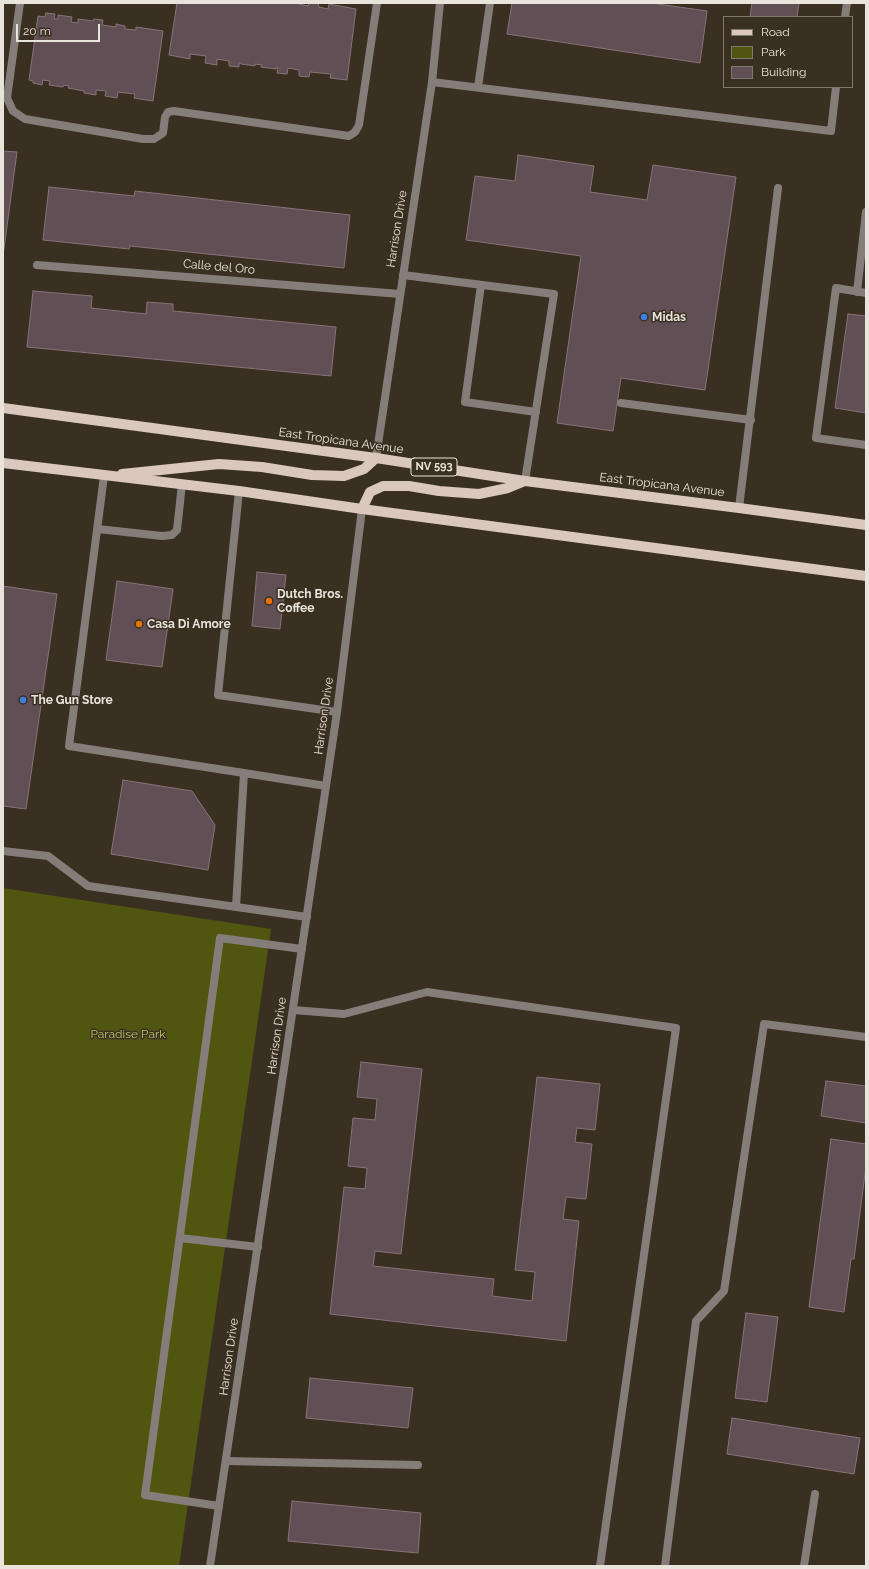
<!DOCTYPE html>
<html>
<head>
<meta charset="utf-8">
<style>
  body { margin:0 }
  #map { position:relative; width:869px; height:1569px; overflow:hidden; background:#393022; font-family:Raleway,sans-serif }
  canvas { display:block }
  .frame { position:absolute; inset:0; border:4px solid #e9e4db; pointer-events:none }
  .legend { position:absolute; left:723px; top:16px; width:130px; height:72px; box-sizing:border-box; background:#393022; border:1px solid #7f786c; margin:0; padding:5px 7px; list-style:none; font-size:12px; color:#e9e4db }
  .legend li { display:flex; align-items:center; gap:8px; height:20px }
  .legend b { width:20px; border:1px solid #7f786c }
  .scale { position:absolute; left:16px; top:24px; width:84px; height:18px; box-sizing:border-box; border:2px solid #e9e4db; border-top:0; padding-left:5px; font-size:12px; line-height:14px; white-space:nowrap; color:#e9e4db; -webkit-text-stroke:3px #393022; paint-order:stroke }
</style>
</head>
<body>
<div id="map">
<canvas width="869" height="1569"></canvas>
<div class="frame"></div>
<ul class="legend">
<li><b style="height:5px;background:#dac8bf"></b>Road</li>
<li><b style="height:11px;background:#505610"></b>Park</li>
<li><b style="height:11px;background:#614f56"></b>Building</li>
</ul>
<div class="scale">20 m</div>
</div>
<script>
const g = document.querySelector('canvas').getContext('2d');
g.lineJoin = 'round';
function fillPath(path, color) { g.fillStyle = color; g.fill(path, 'evenodd'); }
const toPath = rows => new Path2D(rows.map(r => 'M' + r).join(''));
function stroke(path, color, width, dash) { g.strokeStyle = color; g.lineWidth = width; g.lineCap = dash ? 'butt' : 'round'; g.setLineDash(dash || []); g.stroke(path); }
function label(font, color, halo, rows, align = 'center') {
  g.font = font + ' Raleway,sans-serif'; g.lineWidth = 3; g.setLineDash([]); g.textBaseline = 'middle'; g.strokeStyle = halo; g.fillStyle = color; for (const [text, x, y, turn = 0] of rows) {
    g.save(); g.translate(x, y); g.rotate((+turn || 0) * Math.PI / 180); g.textAlign = isNaN(turn) ? turn : align; if (halo) g.strokeText(text, 0, 0); g.fillText(text, 0, 0); g.restore();
  }
}
fillPath(toPath([
  [3,888,271,929,179,1566,3,1566]
]), '#505610');
const building = toPath([
  [177,3,295,3,308,6,309,3,318,3,319,7,328,9,329,4,356,9,347,80,330,78,331,74,310,72,309,77,299,76,299,70,288,68,287,74,277,73,278,68,275,68,276,69,261,67,262,65,255,64,255,66,241,64,241,63,239,63,239,67,229,66,229,61,217,59,217,65,205,63,206,56,190,54,190,59,169,55,177,3],
  [512,3,651,3,707,11,700,63,507,34,512,3],
  [752,3,799,3,797,17,750,17,752,3],
  [46,13,55,14,54,19,58,19,58,15,72,17,71,22,78,23,78,19,93,21,94,19,103,20,102,25,116,27,116,24,125,26,125,29,136,30,136,27,163,31,153,101,134,98,135,94,118,92,117,98,105,96,106,91,96,90,96,95,84,93,84,91,68,88,69,86,64,85,63,87,49,85,50,81,43,80,42,85,33,83,33,81,29,80,38,16,45,17,46,13],
  [3,151,17,152,3,256,3,151],
  [518,155,594,166,590,192,647,200,653,165,736,177,705,390,621,378,613,431,557,423,581,256,466,240,475,176,515,181,518,155],
  [49,187,134,196,135,191,350,215,344,268,130,246,129,249,43,240,49,187],
  [33,291,92,296,91,308,146,314,147,302,173,304,173,311,336,327,331,376,27,347,33,291],
  [848,314,866,316,866,413,835,408,848,314],
  [257,572,286,575,280,629,252,626,257,572],
  [117,581,173,589,162,667,106,660,117,581],
  [3,586,57,594,26,809,3,806,3,586],
  [123,780,192,791,215,825,208,870,111,854,123,780],
  [361,1062,422,1069,401,1254,375,1251,373,1266,494,1279,492,1296,532,1301,535,1272,515,1270,537,1077,600,1084,595,1130,577,1128,575,1142,592,1144,586,1199,566,1197,563,1219,579,1221,566,1341,330,1314,344,1187,365,1189,367,1168,348,1166,353,1118,375,1120,377,1099,357,1097,361,1062],
  [826,1081,866,1086,866,1123,821,1116,826,1081],
  [831,1139,866,1144,866,1166,854,1259,851,1259,844,1312,809,1307,831,1139],
  [746,1313,778,1317,767,1402,735,1398,746,1313],
  [310,1378,413,1388,408,1428,306,1418,310,1378],
  [732,1418,860,1438,854,1474,727,1454,732,1418],
  [292,1501,421,1513,418,1553,288,1541,292,1501]
]);
fillPath(building, '#614f56');
stroke(building, '#87737a', 1);
stroke(toPath([
  [20,3,7,98,13,111,25,119,143,139,154,139,163,133,165,117,168,112,174,111,349,136,355,132,359,125,377,3],
  [845,17,847,3],
  [432,82,831,131,836,87],
  [478,87,490,3],
  [403,275,554,294,525,481],
  [481,285,465,402,536,412],
  [857,292,866,212],
  [866,293,836,288,816,438,866,445],
  [621,403,751,420],
  [104,476,69,746,244,773,236,907],
  [239,491,218,695,337,712],
  [739,508,778,188],
  [98,529,162,536,172,535,177,530,182,484],
  [244,773,326,786],
  [3,851,48,856,88,886,307,917],
  [293,1010,344,1014,427,992,676,1028,600,1566],
  [180,1238,258,1247],
  [226,1461,418,1465],
  [219,1506,145,1495,220,938,302,949],
  [665,1566,696,1321,724,1291,764,1024,866,1037],
  [804,1566,815,1494]
]), '#857d79', 8);
stroke(toPath([
  [37,265,400,294],
  [376,458,432,82,440,3],
  [210,1566,337,712,362,509]
]), '#857d79', 8);
stroke(toPath([
  [3,408,376,458,525,481,739,508,866,525],
  [3,463,239,491,362,509,866,576],
  [122,474,219,464,262,467,312,475,344,476,364,469,376,458],
  [362,509,370,492,383,486,409,486,439,491,479,494,508,488,525,481]
]), '#dac8bf', 10);
for (const [x, y, r, color] of [
  [644,317,4,"#3f7fe0"],
  [269,601,4,"#e8710a"],
  [139,624,4,"#e8710a"],
  [23,700,4,"#3f7fe0"]
]) { const dot = new Path2D(); dot.arc(x, y, r, 0, 2 * Math.PI); g.fillStyle = color; g.fill(dot); stroke(dot, '#393022', 1.5); }
for (const [x, y, w] of [
  [434,467,46]
]) { const box = new Path2D(); box.roundRect(x - w / 2, y - 9, w, 18, 3); g.fillStyle = '#393022'; g.fill(box); stroke(box, '#e9e4db', 1); }
label('bold 11px', '#e9e4db', null, [
  ["NV 593",434,467]
]);
label('12px', '#e9e4db', '#393022', [
  ["Harrison Drive",397,229,-81],
  ["Calle del Oro",219,267,5],
  ["East Tropicana Avenue",341,441,8],
  ["East Tropicana Avenue",662,485,7],
  ["Harrison Drive",324,716,-82],
  ["Harrison Drive",277,1036,-82],
  ["Harrison Drive",229,1357,-82]
]);
label('bold 12px', '#e9e4db', '#393022', [
  ["Midas",652,317],
  ["Dutch Bros.",277,594],
  ["Coffee",277,608],
  ["Casa Di Amore",147,624],
  ["The Gun Store",31,700]
], 'left');
label('12px', '#beca63', '#393022', [
  ["Paradise Park",128,1034]
]);
</script>
</body>
</html>
